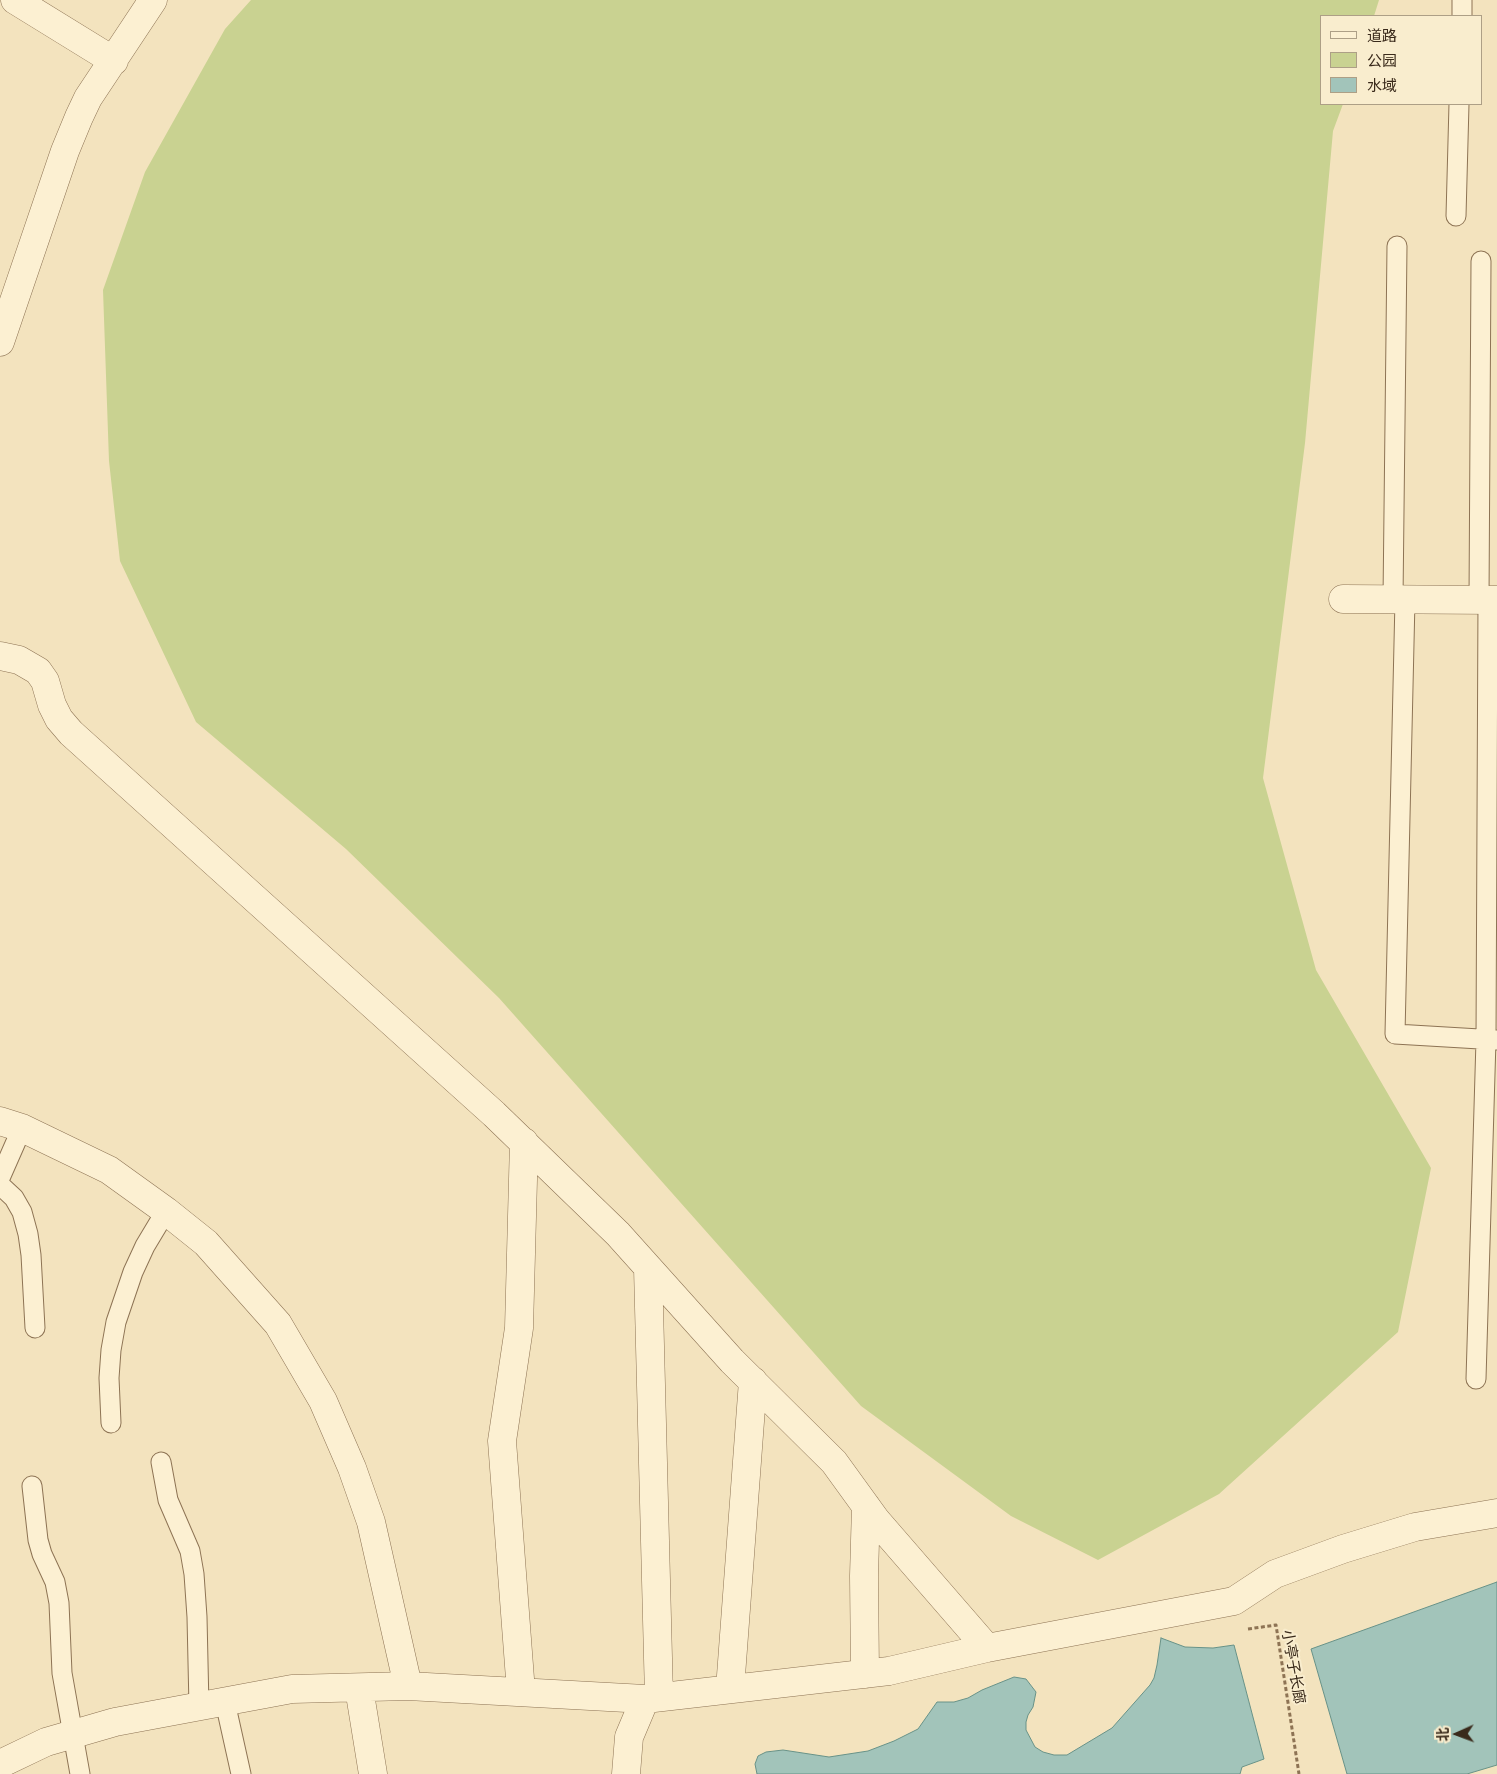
<!DOCTYPE html>
<html>
<head>
<meta charset="utf-8">
<style>
  body { margin:0 }
  #map { position:relative; width:1497px; height:1774px; overflow:hidden; background:#f3e3be; font-family:Literata,"Noto Sans SC",serif }
  canvas { display:block }
  .legend { position:absolute; left:1320px; top:15px; width:162px; height:90px; box-sizing:border-box; background:#f9edce; border:1px solid #ad9f86; margin:0; padding:6px 9px; list-style:none; font-size:15px; color:#3a2a1b }
  .legend li { display:flex; align-items:center; gap:10px; height:25px }
  .legend b { width:25px; border:1px solid #ad9f86 }
  .north { position:absolute; left:1432px; top:1709px; width:50px; height:50px; -webkit-text-stroke:4px #f9edce; paint-order:stroke; rotate:268deg; font-size:14px; font-weight:700; line-height:20px; text-align:center; color:#3a2a1b }
  .north::after { content:''; display:block; margin:auto; width:18px; height:22px; background:#3a2a1b; clip-path:polygon(50% 0,100% 100%,50% 72%,0 100%) }
</style>
</head>
<body>
<div id="map">
<canvas width="1497" height="1774"></canvas>
<ul class="legend">
<li><b style="height:6px;background:#fcf0d2"></b>道路</li>
<li><b style="height:14px;background:#c9d291"></b>公园</li>
<li><b style="height:14px;background:#a2c4ba"></b>水域</li>
</ul>
<div class="north">北</div>
</div>
<script>
const g = document.querySelector('canvas').getContext('2d');
g.lineJoin = 'round';
function fillPath(path, color) { g.fillStyle = color; g.fill(path, 'evenodd'); }
const toPath = rows => new Path2D(rows.map(r => 'M' + r).join(''));
function stroke(path, color, width, dash) { g.strokeStyle = color; g.lineWidth = width; g.lineCap = dash ? 'butt' : 'round'; g.setLineDash(dash || []); g.stroke(path); }
function label(font, color, halo, rows, align = 'center') {
  g.font = font + ' Literata,"Noto Sans SC",serif'; g.lineWidth = 4; g.setLineDash([]); g.textBaseline = 'middle'; g.strokeStyle = halo; g.fillStyle = color; for (const [text, x, y, turn = 0] of rows) {
    g.save(); g.translate(x, y); g.rotate((+turn || 0) * Math.PI / 180); g.textAlign = isNaN(turn) ? turn : align; if (halo) g.strokeText(text, 0, 0); g.fillText(text, 0, 0); g.restore();
  }
}
fillPath(toPath([
  [251,0,1379,0,1374,16,1321,16,1321,104,1343,104,1333,131,1305,443,1263,778,1316,970,1431,1168,1398,1332,1219,1494,1098,1560,1011,1516,861,1406,499,998,346,849,196,722,120,561,109,461,103,290,145,172,225,29]
]), '#c9d291');
const water = toPath([
  [1497,1582,1497,1765,1467,1774,1347,1774,1311,1649,1497,1582],
  [1161,1638,1185,1647,1213,1648,1234,1645,1264,1759,1242,1767,1240,1774,757,1774,755,1764,758,1756,766,1752,783,1750,829,1757,868,1751,894,1741,918,1729,937,1702,954,1702,968,1698,982,1690,1014,1677,1026,1679,1036,1692,1033,1707,1028,1715,1026,1722,1026,1730,1035,1747,1043,1752,1054,1755,1067,1755,1112,1728,1150,1685,1154,1678,1157,1665,1161,1638]
]);
fillPath(water, '#a2c4ba');
stroke(water, '#689288', 1);
const service = toPath([
  [1462,16,1462,0],
  [1456,216,1459,104],
  [1393,599,1397,246],
  [1405,600,1395,1034,1497,1040],
  [1479,600,1481,261],
  [0,1178,22,1128],
  [0,1185,14,1198,22,1212,28,1234,31,1255,35,1328],
  [1476,1379,1486,1040,1488,599],
  [111,1423,109,1378,111,1350,116,1322,133,1272,145,1246,166,1211],
  [161,1462,168,1500,190,1551,194,1574,197,1617,199,1707],
  [32,1486,38,1540,42,1554,55,1582,59,1603,62,1673,80,1774],
  [225,1702,241,1774]
]);
const minor = toPath([
  [15,0,114,61],
  [0,342,65,151,79,117,88,98,153,0],
  [1343,599,1497,600],
  [0,656,19,660,38,671,45,681,52,705,59,719,71,733,494,1114,618,1234,732,1361,834,1462,876,1520,987,1648],
  [0,1121,22,1128,109,1170,166,1211,206,1243,278,1324,323,1401,352,1468,371,1522,408,1686],
  [648,1268,659,1697],
  [865,1674,864,1576,866,1506],
  [359,1688,373,1774],
  [730,1689,753,1381],
  [521,1692,502,1441,519,1328,524,1142],
  [0,1764,46,1742,115,1722,292,1689,408,1686,645,1699,889,1671,987,1648,1234,1601,1275,1574,1343,1549,1415,1527,1497,1513],
  [626,1774,629,1737,645,1699]
]);
stroke(service, '#8d7354', 21);
stroke(minor, '#8d7354', 29);
stroke(toPath([
  [1248,1629,1276,1625,1299,1774]
]), '#8d7354', 3, [4, 2.5]);
stroke(service, '#fcf0d2', 19);
stroke(minor, '#fcf0d2', 28);
label('15px', '#3a2a1b', '#f9edce', [
  ["小亭子长廊",1293,1667,80]
]);
</script>
</body>
</html>
